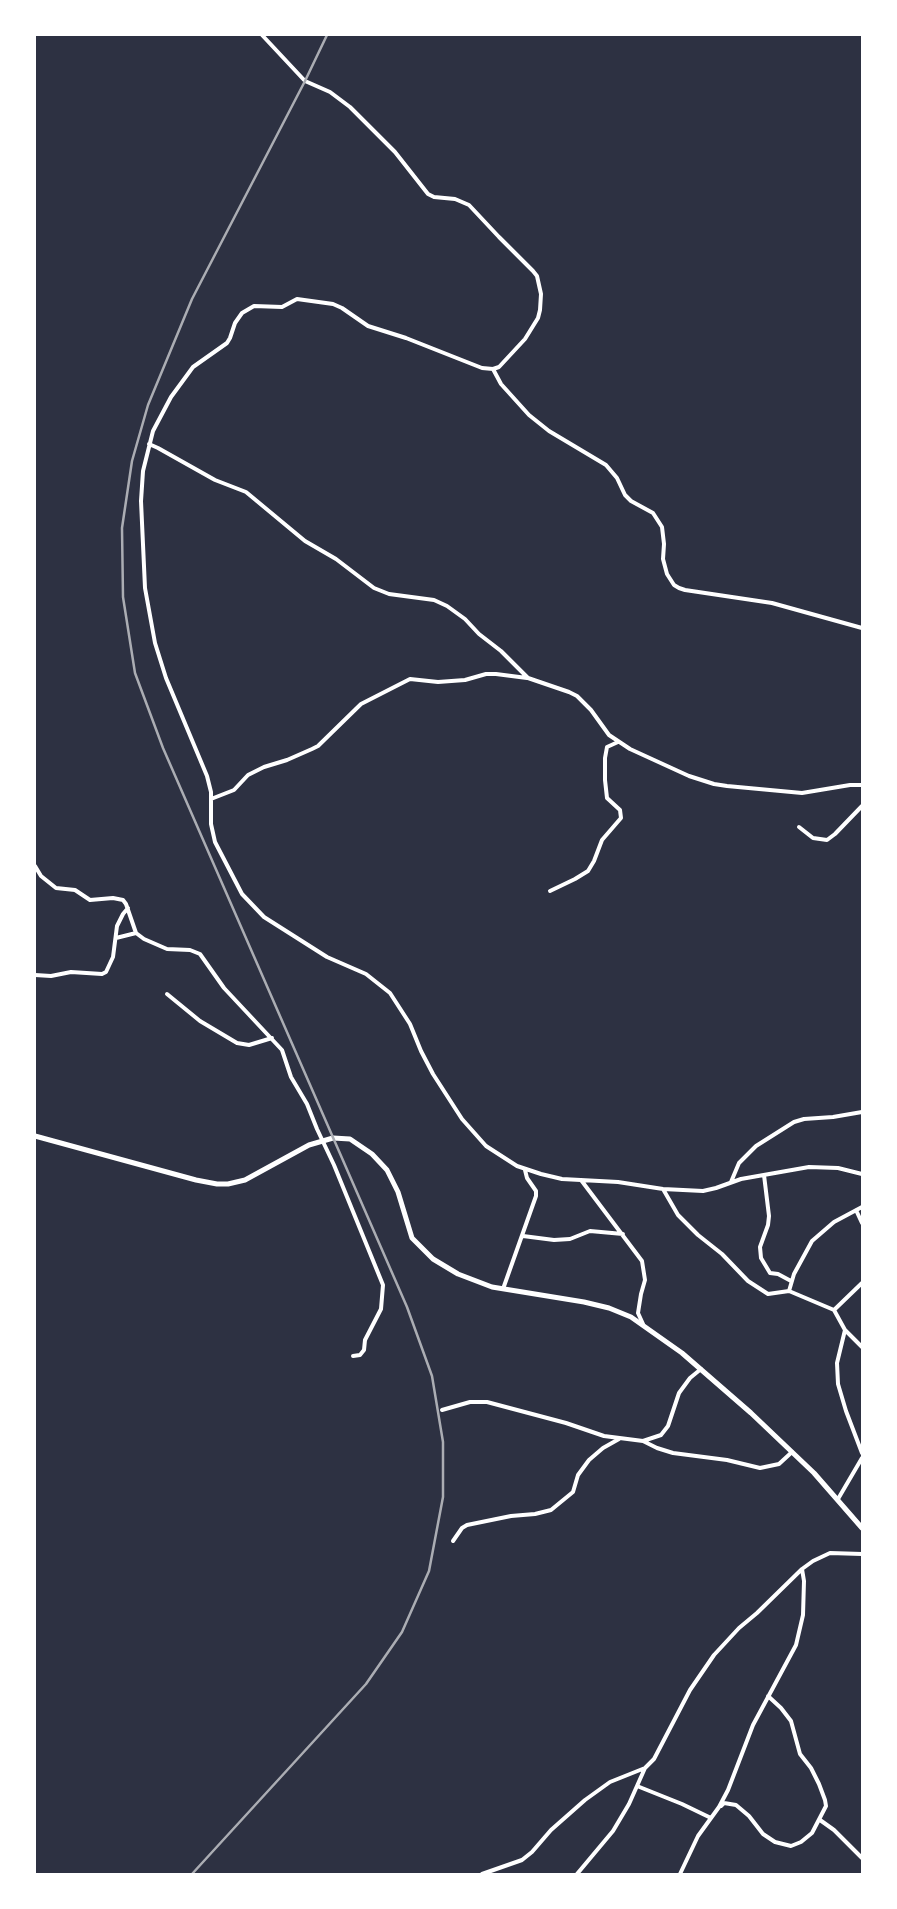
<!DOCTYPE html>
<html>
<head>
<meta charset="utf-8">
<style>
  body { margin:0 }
  #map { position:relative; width:897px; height:1909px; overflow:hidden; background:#2d3142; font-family:Lato,sans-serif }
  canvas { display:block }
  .frame { position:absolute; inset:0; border:36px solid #fff; pointer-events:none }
</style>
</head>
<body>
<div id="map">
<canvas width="897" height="1909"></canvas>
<div class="frame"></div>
</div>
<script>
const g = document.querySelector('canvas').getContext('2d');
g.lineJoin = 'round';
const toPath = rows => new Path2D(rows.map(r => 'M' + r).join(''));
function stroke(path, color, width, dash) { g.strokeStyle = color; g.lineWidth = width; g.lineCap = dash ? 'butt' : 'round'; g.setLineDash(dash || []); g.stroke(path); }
stroke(toPath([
  [262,35,305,81,330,92,350,107,395,152,428,194,434,197,455,199,469,205,499,237,533,271,537,276,541,294,540,310,538,318,525,339,499,367,493,369,501,384,529,415,549,431,606,465,617,478,625,495,631,501,653,513,662,527,664,544,663,559,667,574,674,585,679,588,685,590,772,603,862,628],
  [493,369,482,368,406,338,368,326,342,308,333,304,297,299,282,307,254,306,242,313,235,323,230,338,227,343,193,367,171,397,153,431,143,471,141,501,145,588,155,643,166,678,207,776,211,792,211,824,215,842,242,894,264,917,327,957,366,974,390,993,410,1024,421,1051,433,1074,462,1119,486,1146,517,1166,541,1174,562,1179,618,1182,663,1189,703,1191,716,1188,741,1179,809,1167,838,1168,862,1174],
  [149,444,158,448,215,480,246,492,305,541,336,559,374,588,389,594,434,600,447,606,465,619,479,634,501,651,528,678,569,692,577,696,591,710,609,735,630,749,689,776,714,784,727,786,802,793,850,785,862,785],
  [211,799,234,790,248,775,264,767,287,760,312,749,318,746,361,704,410,679,438,682,465,680,486,674,496,674,527,678],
  [799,827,813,838,827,840,835,834,862,806],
  [35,866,41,876,56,888,75,890,90,900,113,898,123,900,126,904,136,933,144,939,167,949,190,950,200,954,224,988,282,1050,291,1077,307,1104,317,1129,334,1165,383,1285,381,1309,365,1340,364,1350,360,1355,353,1356],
  [550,891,575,879,588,871,594,861,602,840,621,818,620,810,607,798,605,780,605,758,607,747,618,742],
  [116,938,136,933],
  [35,975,51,976,71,972,102,974,106,972,113,957,117,926,123,914,128,908],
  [167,994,200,1021,237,1043,249,1045,272,1038],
  [764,1175,769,1216,768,1225,760,1247,761,1258,770,1273,778,1274,791,1281],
  [581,1180,642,1261,645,1280,641,1294,638,1313,643,1324],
  [731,1182,739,1163,756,1146,794,1122,804,1119,833,1117,862,1112],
  [663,1189,678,1215,698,1235,722,1254,748,1281,768,1294,789,1291,834,1310,845,1330,862,1347],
  [856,1210,862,1223],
  [523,1236,554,1240,570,1239,590,1231,623,1234],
  [503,1289,536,1196,536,1191,527,1178,525,1170],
  [789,1291,794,1274,812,1241,834,1222,862,1207],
  [834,1310,862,1283],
  [845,1330,837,1363,838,1384,846,1411,862,1453],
  [442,1410,470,1402,487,1402,566,1423,604,1436,643,1441,661,1435,668,1426,679,1393,690,1378,701,1369],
  [643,1441,657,1448,673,1453,727,1460,760,1468,779,1464,792,1452],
  [838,1499,862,1458],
  [453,1541,462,1528,467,1525,511,1516,535,1514,551,1510,573,1492,578,1475,589,1460,603,1448,619,1439],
  [637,1786,682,1804,711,1818],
  [721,1806,724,1803,736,1805,749,1816,763,1834,775,1842,791,1846,801,1842,812,1833,826,1806,825,1800,819,1784,811,1768,800,1754,791,1721,781,1708,768,1696],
  [820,1820,834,1830,862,1858],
  [482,1874,522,1860,532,1852,551,1830,585,1800,610,1782,645,1768,654,1759,690,1690,714,1655,739,1628,757,1613,802,1569,813,1561,830,1553,862,1554],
  [577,1874,613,1831,629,1804,645,1768],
  [680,1874,698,1836,719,1807,728,1790,753,1725,796,1645,803,1615,804,1581,802,1569]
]), '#fff', 4);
stroke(toPath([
  [35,1136,196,1180,217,1184,228,1184,245,1180,309,1145,333,1138,350,1139,372,1154,387,1170,398,1192,412,1238,433,1259,458,1274,492,1287,584,1302,609,1308,631,1317,682,1353,751,1413,814,1473,862,1528]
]), '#fff', 5);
stroke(toPath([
  [192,1874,366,1684,402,1632,429,1571,443,1497,443,1442,432,1376,407,1307,163,748,135,673,123,597,122,528,132,461,148,405,192,299,305,81,327,35]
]), '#abadb3', 2.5);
</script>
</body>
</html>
